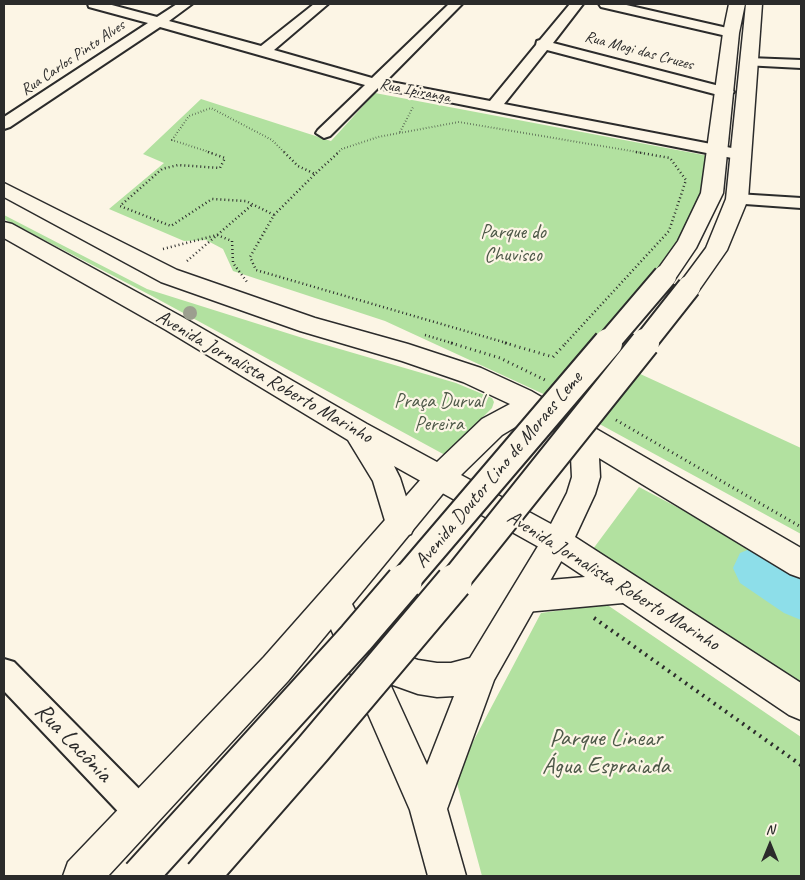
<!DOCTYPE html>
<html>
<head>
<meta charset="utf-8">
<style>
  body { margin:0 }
  #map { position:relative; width:805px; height:880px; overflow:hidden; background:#fcf5e5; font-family:Caveat,sans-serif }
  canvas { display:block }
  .frame { position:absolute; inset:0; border:5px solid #2b2b2b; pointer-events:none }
  .north { position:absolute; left:745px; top:820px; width:50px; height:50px; -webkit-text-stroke:4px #fcf5e5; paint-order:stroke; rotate:0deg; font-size:14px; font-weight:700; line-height:20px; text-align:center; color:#2b2b2b }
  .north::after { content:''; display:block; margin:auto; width:18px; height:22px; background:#2b2b2b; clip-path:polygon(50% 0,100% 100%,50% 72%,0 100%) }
</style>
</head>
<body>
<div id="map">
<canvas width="805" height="880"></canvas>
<div class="frame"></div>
<div class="north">N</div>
</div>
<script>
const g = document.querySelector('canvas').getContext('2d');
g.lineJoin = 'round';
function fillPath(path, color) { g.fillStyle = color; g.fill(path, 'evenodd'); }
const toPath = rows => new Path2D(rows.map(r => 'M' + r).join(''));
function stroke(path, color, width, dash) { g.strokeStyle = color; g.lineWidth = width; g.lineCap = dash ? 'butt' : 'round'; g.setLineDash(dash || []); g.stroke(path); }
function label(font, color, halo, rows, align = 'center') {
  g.font = font + ' Caveat,sans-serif'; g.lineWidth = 4.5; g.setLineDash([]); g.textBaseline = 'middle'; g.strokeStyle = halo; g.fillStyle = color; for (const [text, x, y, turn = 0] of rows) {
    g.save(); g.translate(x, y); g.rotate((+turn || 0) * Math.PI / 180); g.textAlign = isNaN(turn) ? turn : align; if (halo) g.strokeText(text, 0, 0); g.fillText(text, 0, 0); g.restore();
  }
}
fillPath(toPath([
  [375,93,709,156,707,191,684,241,586,349,801,448,801,534,550,397,385,321,233,271,223,249,206,240,184,241,109,209,164,163,143,154,201,99,331,141],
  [4,215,147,289,309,340,456,383,492,398,494,402,492,408,445,455,152,296,23,229,4,219],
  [639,487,766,554,751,580,801,611,801,682,593,549],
  [606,604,801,737,801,876,482,876,455,776,541,613]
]), '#b2e1a0');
fillPath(toPath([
  [757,546,774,553,801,570,801,620,784,613,740,583,733,568,740,553,757,546]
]), '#8ddee9');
const street = toPath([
  [88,4,108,4,157,17,177,4,192,4,169,21,261,46,314,4,328,4,274,50,372,78,449,4,462,4,386,81,490,101,536,45,537,41,540,40,570,4,583,4,553,43,731,89,734,92,726,97,547,50,504,104,742,150,750,155,742,160,378,88,330,136,324,138,316,133,318,130,365,85,160,27,10,127,4,129,4,117,148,23,89,7,88,4],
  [599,4,622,4,736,30,738,33,731,37,601,7,599,4],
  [749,58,801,60,801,68,744,65,742,62,744,59,749,58],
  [737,194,801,198,801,208,731,203,728,199,731,195,737,194],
  [4,659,14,662,152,802,156,813,152,824,141,828,130,824,4,691,4,659]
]);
const secondary = toPath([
  [729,4,745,4,739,33,723,193,696,248,673,282,665,284,657,282,653,276,678,241,701,193,723,33,729,4],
  [746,4,762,4,748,199,727,250,697,293,689,295,681,293,677,287,706,248,726,199,746,4],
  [440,465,450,469,454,477,450,485,352,604,373,645,418,660,437,663,451,663,470,658,546,533,557,529,568,533,572,542,494,680,447,809,466,876,428,876,410,810,331,629,288,681,108,876,63,876,68,862,264,657,430,469,440,465],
  [390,684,418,694,437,697,454,696,427,765,390,684]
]);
const primary = toPath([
  [4,183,177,270,315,318,408,344,481,368,531,391,801,548,801,578,790,574,599,458,600,477,595,494,575,537,801,683,801,720,789,715,623,603,526,612,515,607,510,597,515,587,526,582,585,577,546,551,394,466,400,478,415,525,411,534,400,538,389,534,373,481,348,440,166,330,4,238,4,222,12,224,184,318,367,424,437,462,482,419,510,404,463,382,402,361,300,331,161,282,4,197,4,183],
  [532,417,562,435,571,457,572,477,567,493,551,524,461,475,502,435,532,417]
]);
stroke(street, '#2b2b2b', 4);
stroke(secondary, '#2b2b2b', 3);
stroke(primary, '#2b2b2b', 3);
stroke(toPath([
  [400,132,413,107],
  [212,153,172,140,189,116,211,108,272,140,285,153],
  [337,153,342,149,378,137,459,122,643,153]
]), '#2b2b2b', 2, [0.5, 2.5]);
stroke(toPath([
  [208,152,225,158,220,168,178,165,162,169,120,206,171,226,212,199,246,201,274,215,250,257,256,270,510,344],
  [284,152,298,166,315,174,339,152],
  [274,215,315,174],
  [163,249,217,235,232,241,233,263,247,282],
  [187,261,253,204],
  [425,335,455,344],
  [565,344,669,231,686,180,670,158,636,152]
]), '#2b2b2b', 2.5, [1, 3]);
stroke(toPath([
  [451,343,500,358,545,380],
  [505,343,553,357,566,343],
  [616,420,801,527]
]), '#2b2b2b', 3, [1, 4]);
stroke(toPath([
  [594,618,801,765]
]), '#2b2b2b', 4, [2, 5]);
fillPath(street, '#fcf5e5');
fillPath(secondary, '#fcf5e5');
fillPath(primary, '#fcf5e5');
const secondaryBridgeFar2 = toPath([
  [607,344,665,276],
  [644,344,689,287]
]);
const secondaryBridgeFar1 = toPath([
  [403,583,608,343],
  [453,583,645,343]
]);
const secondaryBridge = toPath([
  [140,876,356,638,404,582],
  [202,876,313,749,454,582]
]);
stroke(secondaryBridgeFar2, '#2b2b2b', 26, []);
stroke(secondaryBridgeFar1, '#2b2b2b', 32, []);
stroke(secondaryBridge, '#2b2b2b', 39, []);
stroke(secondaryBridgeFar2, '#fcf5e5', 22);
stroke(secondaryBridgeFar1, '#fcf5e5', 28);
stroke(secondaryBridge, '#fcf5e5', 35);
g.fillStyle = '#9c9f8f';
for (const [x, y] of [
  [190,313]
]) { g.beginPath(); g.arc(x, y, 7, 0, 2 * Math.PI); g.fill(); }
label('16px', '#2b2b2b', '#fcf5e5', [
  ["Rua Mogi das Cruzes",639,51,15],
  ["Rua Carlos Pinto Alves",73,58,-34],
  ["Rua Ipiranga",415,91,11]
]);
label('20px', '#4d5848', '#fcf5e5', [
  ["Parque do",513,233],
  ["Chuvisco",513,256],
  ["Praça Durval",439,402],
  ["Pereira",439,425]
]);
label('20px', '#2b2b2b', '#fcf5e5', [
  ["Avenida Jornalista Roberto Marinho",264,377,30],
  ["Avenida Doutor Lino de Moraes Leme",499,470,-50],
  ["Avenida Jornalista Roberto Marinho",613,581,32]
]);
label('24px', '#4d5848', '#fcf5e5', [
  ["Parque Linear",606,739],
  ["Água Espraiada",606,767]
]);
label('24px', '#2b2b2b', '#fcf5e5', [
  ["Rua Lacônia",73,743,46]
]);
</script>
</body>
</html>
